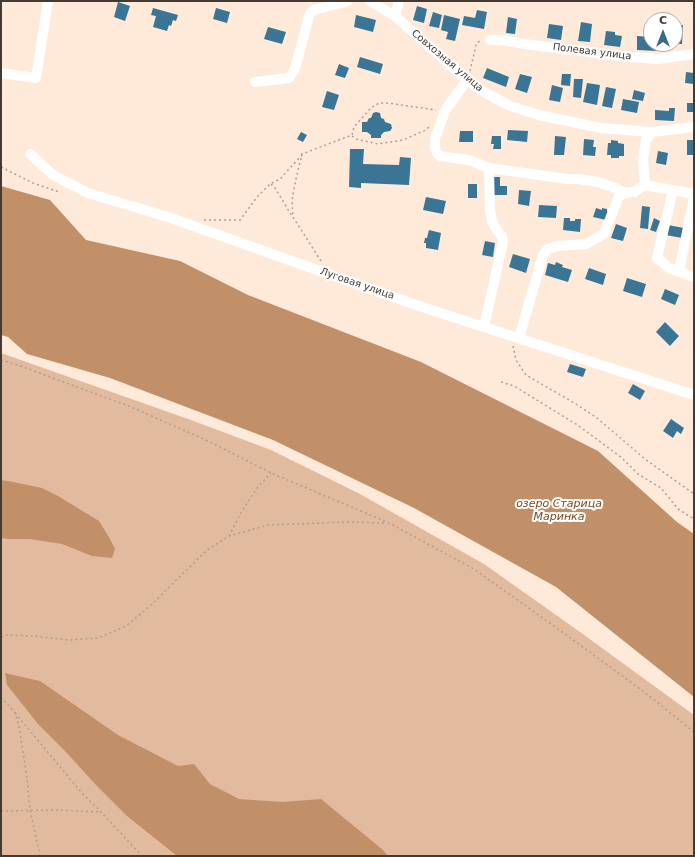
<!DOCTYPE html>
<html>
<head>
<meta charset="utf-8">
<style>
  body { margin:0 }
  #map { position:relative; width:695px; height:857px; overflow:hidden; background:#ffeada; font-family:"DejaVu Sans",sans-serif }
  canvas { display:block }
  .frame { position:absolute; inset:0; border:2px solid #443a32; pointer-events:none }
  .north { position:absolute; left:643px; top:12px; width:40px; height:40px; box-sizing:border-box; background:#fff; border:1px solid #b4b0ad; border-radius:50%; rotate:0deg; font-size:11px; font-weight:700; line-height:16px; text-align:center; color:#443a32 }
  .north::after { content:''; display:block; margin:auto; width:14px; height:18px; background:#376b87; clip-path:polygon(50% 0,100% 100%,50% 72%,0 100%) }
</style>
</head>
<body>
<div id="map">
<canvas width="695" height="857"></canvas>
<div class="frame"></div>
<div class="north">С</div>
</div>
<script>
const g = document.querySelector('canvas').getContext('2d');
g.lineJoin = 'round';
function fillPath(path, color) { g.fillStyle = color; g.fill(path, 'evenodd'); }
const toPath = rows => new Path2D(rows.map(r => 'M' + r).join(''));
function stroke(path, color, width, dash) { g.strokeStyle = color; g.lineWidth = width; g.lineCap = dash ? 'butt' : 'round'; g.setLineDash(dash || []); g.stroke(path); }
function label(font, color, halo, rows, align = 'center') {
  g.font = font + ' "DejaVu Sans",sans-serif'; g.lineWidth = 4; g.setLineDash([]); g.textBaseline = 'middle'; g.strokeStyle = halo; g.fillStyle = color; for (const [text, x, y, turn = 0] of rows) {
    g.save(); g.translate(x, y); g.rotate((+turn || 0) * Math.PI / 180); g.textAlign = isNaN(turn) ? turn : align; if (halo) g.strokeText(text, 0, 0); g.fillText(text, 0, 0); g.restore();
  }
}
fillPath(toPath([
  [1,353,191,420,271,450,360,494,484,564,580,632,694,715,694,856,1,856]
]), '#e2bb9e');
fillPath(toPath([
  [1,186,50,200,86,240,180,261,248,295,421,362,598,451,677,522,694,534,694,697,556,587,414,508,273,440,110,378,27,354,8,337,1,335],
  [1,480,8,481,42,488,58,496,99,521,110,539,115,549,112,558,92,556,62,544,30,539,8,539,1,538],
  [5,673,40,681,118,735,178,766,194,764,210,784,239,799,283,802,321,799,383,850,388,856,177,856,127,816,96,785,65,751,38,724,7,685]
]), '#c19069');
fillPath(toPath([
  [118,2,130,6,125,21,114,17],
  [417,6,427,9,424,23,413,20],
  [153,8,178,15,176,21,173,20,171,26,169,25,167,31,153,27,156,16,151,15],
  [216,8,230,12,227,23,213,19],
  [477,10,487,12,484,29,462,25,464,16,475,18],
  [433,12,442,15,439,28,429,26],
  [356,15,376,20,373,32,354,27],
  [444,15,460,19,455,41,446,39,448,32,441,30],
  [508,17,517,19,515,34,506,33],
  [581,22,592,24,590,42,578,41],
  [549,24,563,26,561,40,547,38],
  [675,25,683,25,682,44,675,44],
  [268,27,286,32,282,44,264,39],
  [606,31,615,32,615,35,622,36,620,47,604,45],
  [637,36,651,37,651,44,657,44,657,51,637,50],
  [360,57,383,64,380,74,357,67],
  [339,64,349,68,345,78,335,75],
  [487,68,509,77,506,87,483,78],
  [686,72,694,73,694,84,685,83],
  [520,74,532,77,527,93,515,89],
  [562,74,571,74,570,86,561,85],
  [574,79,583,79,581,98,573,97],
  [587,83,600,85,597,105,583,102],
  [552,85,563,88,560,102,549,100],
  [606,87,616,89,612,108,602,106],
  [634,90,645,93,643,101,632,99],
  [327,91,339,95,334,110,322,107],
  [623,99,639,102,637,113,621,110],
  [687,103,694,103,694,112,687,112],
  [669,108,675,108,674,121,655,120,655,110,669,111],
  [376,112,380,113,381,118,384,119,385,122,391,124,392,128,390,131,384,132,381,135,381,138,371,138,371,135,367,132,362,132,362,122,367,122,369,118,371,118,373,113],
  [508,130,528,131,527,142,507,140],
  [460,131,473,131,473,142,459,142],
  [301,132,307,135,303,142,297,139],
  [492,136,501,136,501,149,493,149,494,144,491,144],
  [555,136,566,137,564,155,554,155],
  [584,139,594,140,593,147,596,147,595,156,583,155],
  [611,140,618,141,618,143,624,144,624,156,619,156,619,158,611,158,611,155,607,155,608,143,611,143],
  [687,140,694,140,694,155,687,155],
  [350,149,364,149,363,164,399,165,400,157,411,158,409,185,361,183,361,188,349,187],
  [658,151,668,153,666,165,656,163],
  [492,177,500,177,500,186,507,186,507,195,491,195],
  [468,184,477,184,477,198,468,198],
  [519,190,531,191,529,206,518,204],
  [426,197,446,201,443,214,423,210],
  [539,205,557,206,556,218,538,217],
  [642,206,650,207,648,229,640,228],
  [596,208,602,210,602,208,607,209,607,211,608,212,606,220,593,217],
  [564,218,570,218,570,221,575,221,575,219,581,219,580,232,563,230],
  [654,218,660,221,656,232,650,230],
  [616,224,627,228,623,241,611,238],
  [668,225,684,228,682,238,666,235],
  [429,230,441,233,438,250,426,248,426,243,424,243,425,238,427,238],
  [485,241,495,243,493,257,482,255],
  [513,254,530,259,526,273,509,267],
  [556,262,563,265,562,267,572,270,568,282,545,275,548,263,555,265],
  [589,268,606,274,603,285,585,279],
  [627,278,646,284,642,297,623,291],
  [665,289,679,295,675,305,661,299],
  [665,322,679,336,670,346,656,332],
  [570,364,586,369,583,377,567,372],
  [633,384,645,391,640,400,628,393],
  [671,419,684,428,681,434,677,431,673,438,663,431]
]), '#3a7595');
stroke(toPath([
  [470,71,476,45,478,42,482,41],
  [352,136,356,139,378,144,403,140,426,130,429,127],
  [1,167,33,183,59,192],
  [271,184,275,188,292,216],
  [204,220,240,220,257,197,270,184,280,179,302,155],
  [321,261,293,217,292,200,296,179,302,154,352,135,354,127,371,108,379,103,387,103,436,110],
  [513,346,516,360,526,375,576,404,597,418,645,459,694,494],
  [1,360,18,365,131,407,208,441,271,473,389,523,474,569,568,636,652,698,694,732],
  [501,382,514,386,579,426,622,458,638,474,661,488,678,509,694,519],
  [229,536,242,511,257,488,271,473],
  [1,637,6,635,33,636,69,640,98,638,126,626,150,606,207,550,229,536,268,525,348,522,386,523],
  [1,697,15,713,19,726,27,778,30,810,40,856],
  [15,713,81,792,102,813,142,856],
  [1,811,55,810,101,812]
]), '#af9e92', 1.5, [2, 3]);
stroke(toPath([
  [370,1,395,16,467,80,482,91,510,106,539,115,601,128,652,132,694,127],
  [395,16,399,1],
  [490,40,503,40,524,44,621,56,658,59,694,54],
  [1,73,36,78,48,1],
  [467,80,446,109,435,138,435,148,437,153,440,156,469,160,489,168,490,211,492,221,496,229,502,236,503,242,484,326],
  [255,82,289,78,295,69,309,16,311,12,314,10,348,1],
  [30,154,53,175,88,193,168,217,416,305,694,395],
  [489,168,567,179,579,179,598,182,618,189,625,193,634,192,645,185,694,194],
  [645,185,643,159,646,140,652,132],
  [673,190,657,258,669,268,694,277],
  [679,271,694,198],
  [519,338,543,255,548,249,557,246,586,244,604,234,619,196,625,193]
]), '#fff', 10);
label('10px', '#443a32', '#fff', [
  ["Полевая улица",592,52,7],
  ["Совхозная улица",447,61,40],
  ["Луговая улица",357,284,19]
]);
label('italic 11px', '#7a491e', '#fff', [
  ["озеро Старица",559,504],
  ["Маринка",559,517]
]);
</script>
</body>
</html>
